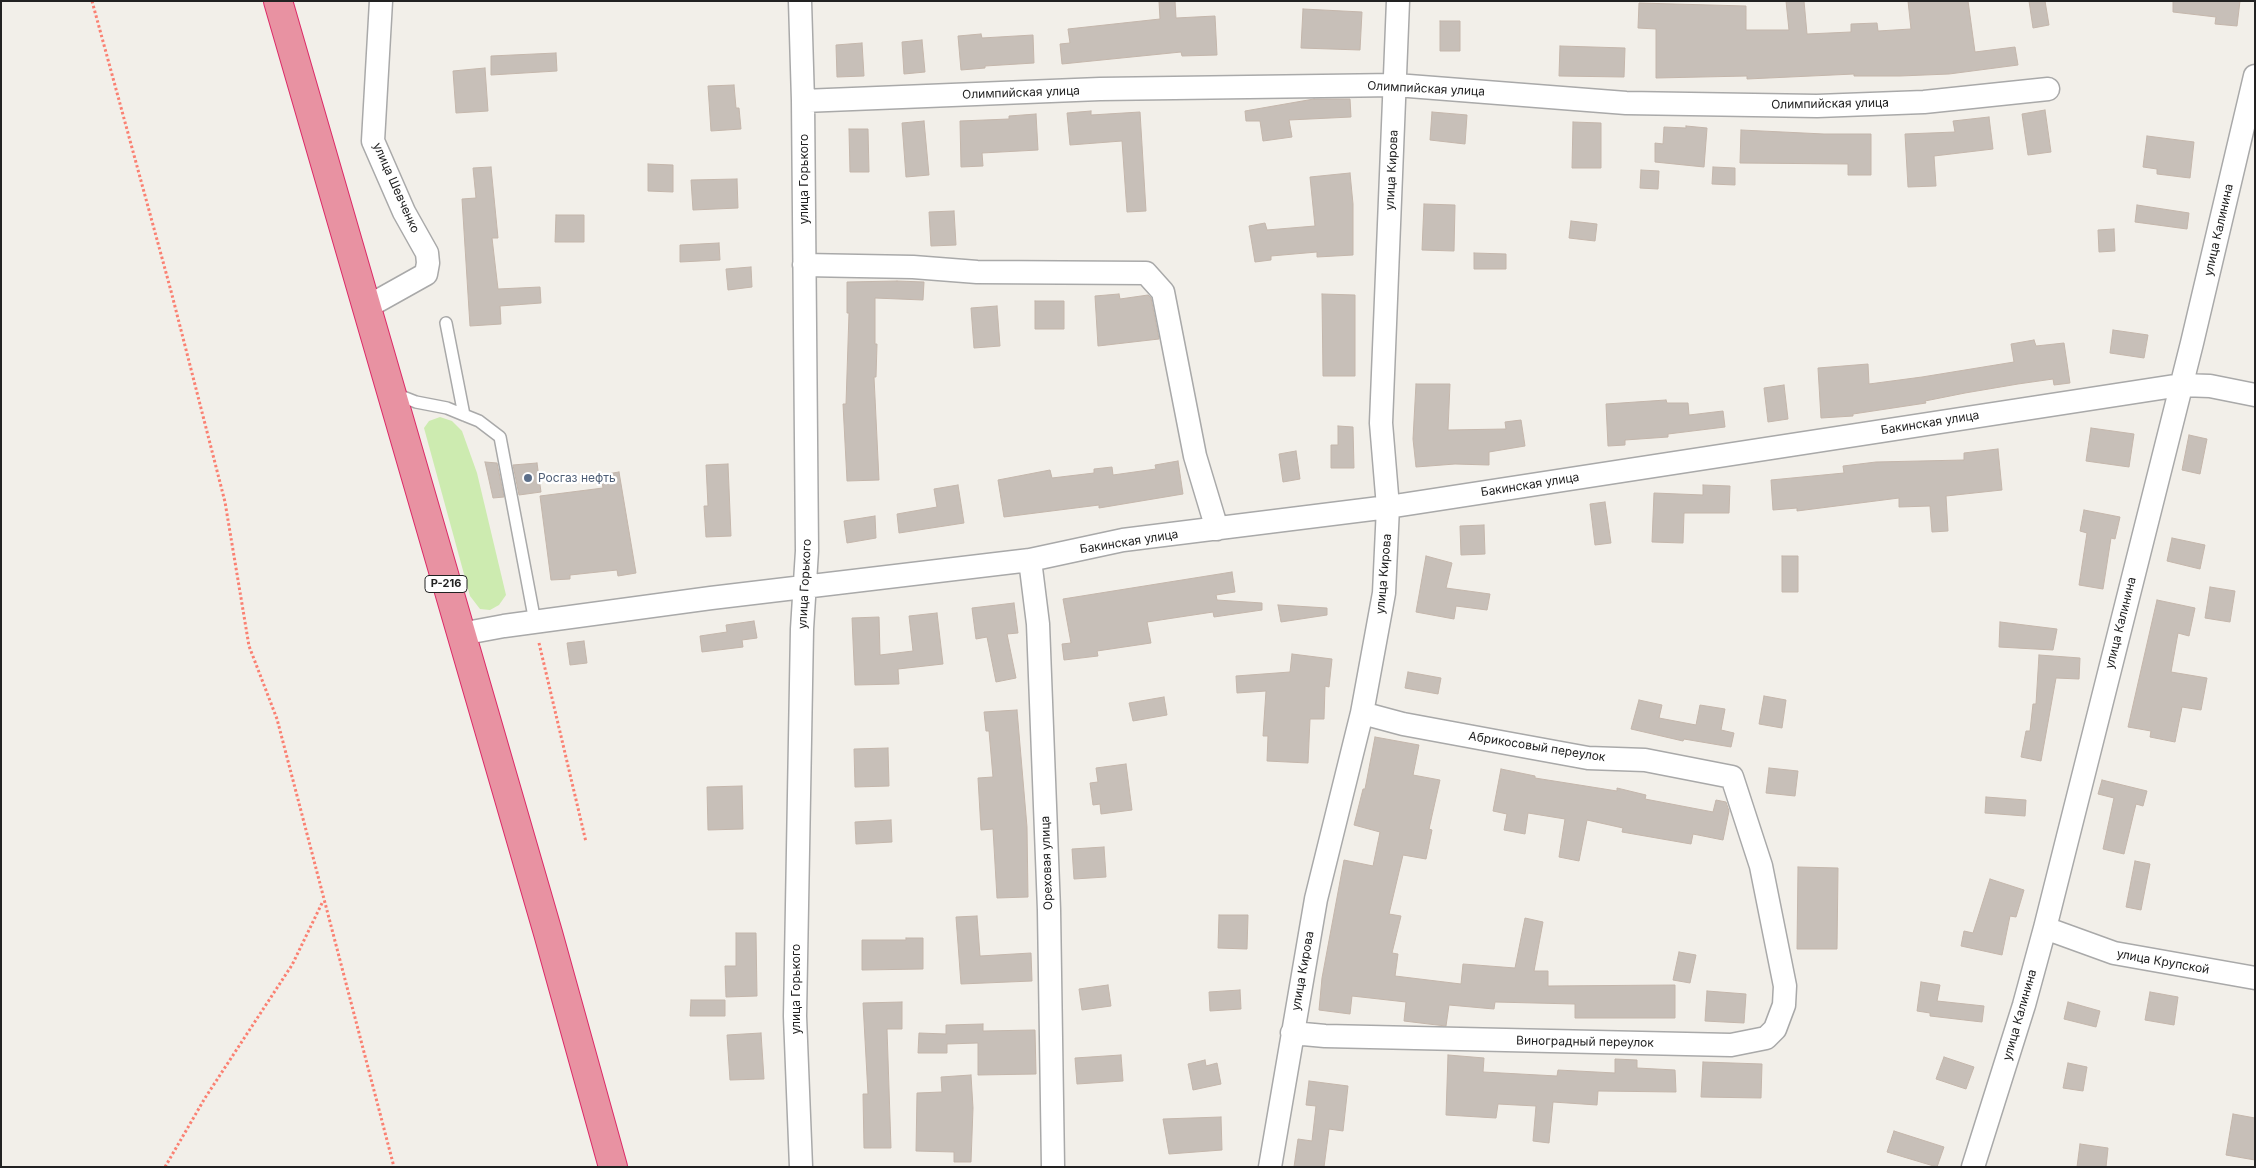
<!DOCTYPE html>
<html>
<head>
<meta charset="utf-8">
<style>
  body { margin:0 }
  #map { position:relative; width:2256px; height:1168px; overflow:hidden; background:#f2efe9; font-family:Inter,sans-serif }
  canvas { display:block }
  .frame { position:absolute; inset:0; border:2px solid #222; pointer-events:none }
</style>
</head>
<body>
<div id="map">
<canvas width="2256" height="1168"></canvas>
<div class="frame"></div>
</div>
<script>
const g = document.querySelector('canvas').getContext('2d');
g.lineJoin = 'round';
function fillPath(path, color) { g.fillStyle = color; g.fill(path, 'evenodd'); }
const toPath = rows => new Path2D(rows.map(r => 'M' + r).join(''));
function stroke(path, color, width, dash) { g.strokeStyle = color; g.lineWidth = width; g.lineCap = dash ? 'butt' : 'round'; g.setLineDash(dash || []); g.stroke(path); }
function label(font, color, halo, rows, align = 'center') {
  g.font = font + ' Inter,sans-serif'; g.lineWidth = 4.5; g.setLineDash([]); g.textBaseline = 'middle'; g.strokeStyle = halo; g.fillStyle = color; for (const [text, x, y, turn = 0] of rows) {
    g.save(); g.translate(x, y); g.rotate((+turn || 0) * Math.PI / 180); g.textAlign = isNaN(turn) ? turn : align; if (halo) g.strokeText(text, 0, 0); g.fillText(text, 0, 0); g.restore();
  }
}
fillPath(toPath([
  [440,417,452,421,462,431,477,473,506,595,499,605,490,610,480,609,470,596,424,428,429,421]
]), '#cdebb0');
const building = toPath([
  [1159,1,1175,1,1176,18,1215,16,1217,55,1182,56,1181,52,1062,64,1060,44,1070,43,1068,29,1160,19,1159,1],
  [1786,1,1804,1,1807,34,1851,32,1851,24,1877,23,1878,31,1911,29,1908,1,1968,1,1975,52,2015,47,2018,65,1949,74,1900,76,1854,76,1854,74,1747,79,1747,76,1656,78,1656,29,1638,28,1639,3,1746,6,1746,30,1789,30,1786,1],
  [2029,1,2045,1,2049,25,2033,28,2029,1],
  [2173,1,2240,1,2237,26,2215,24,2216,17,2173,12,2173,1],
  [1303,9,1362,12,1360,50,1301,48,1303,9],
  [1440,21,1460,21,1460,51,1440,51,1440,21],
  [981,34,982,38,1033,35,1034,63,985,66,985,68,961,70,958,36,981,34],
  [922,40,925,72,904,74,902,42,922,40],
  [862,43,864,76,837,77,836,45,862,43],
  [1560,46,1625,48,1624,77,1559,76,1560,46],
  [556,53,557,71,491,75,491,56,556,53],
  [485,68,488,111,456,113,453,71,485,68],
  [734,85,736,108,739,108,741,129,711,131,708,86,734,85],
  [1314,99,1350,99,1351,117,1289,120,1292,137,1263,141,1260,121,1246,121,1245,111,1314,99],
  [2045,110,2051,152,2028,155,2022,114,2045,110],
  [1091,111,1091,115,1140,112,1146,211,1127,212,1122,141,1070,145,1067,113,1091,111],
  [1432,112,1467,115,1465,144,1430,140,1432,112],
  [1036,114,1038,150,982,153,983,166,961,167,960,121,1009,119,1009,116,1036,114],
  [1989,117,1993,149,1934,156,1936,186,1908,187,1905,134,1955,132,1953,121,1989,117],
  [924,121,929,175,906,177,902,123,924,121],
  [1573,122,1601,123,1601,168,1572,168,1573,122],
  [1686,126,1707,128,1704,167,1655,162,1655,143,1663,144,1664,127,1686,128,1686,126],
  [849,129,868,129,869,172,850,172,849,129],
  [1741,130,1824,134,1871,134,1871,175,1848,175,1848,164,1740,163,1741,130],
  [2147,136,2194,142,2190,178,2157,174,2157,169,2143,167,2147,136],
  [648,164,673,165,673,192,648,191,648,164],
  [491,167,498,238,492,238,498,289,540,287,541,303,500,306,501,324,470,326,462,199,476,198,473,168,491,167],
  [1713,167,1735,168,1735,185,1712,184,1713,167],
  [1641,170,1659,171,1658,189,1640,188,1641,170],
  [1350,173,1353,204,1353,255,1317,257,1317,252,1271,256,1271,260,1255,262,1249,226,1265,223,1267,230,1315,226,1310,177,1350,173],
  [737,179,738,208,693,210,691,180,737,179],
  [1424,204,1455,205,1454,251,1422,250,1424,204],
  [2137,205,2189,213,2187,229,2135,222,2137,205],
  [954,211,956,245,931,246,929,212,954,211],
  [556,215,584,215,584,242,555,242,556,215],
  [1571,221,1597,224,1595,241,1569,238,1571,221],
  [2114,229,2115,251,2099,252,2098,230,2114,229],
  [719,243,720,260,680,262,680,245,719,243],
  [1474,253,1506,254,1506,269,1474,269,1474,253],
  [751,267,752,287,728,290,726,269,751,267],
  [897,281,924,282,923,300,875,298,875,344,877,344,876,377,874,377,879,480,847,481,843,404,846,404,849,313,847,313,847,282,897,281],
  [1119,294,1120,299,1148,295,1151,298,1159,339,1098,346,1095,296,1119,294],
  [1322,294,1355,295,1355,376,1323,376,1322,294],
  [1035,301,1064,301,1064,329,1035,329,1035,301],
  [997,306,1000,346,974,348,971,308,997,306],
  [2113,330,2148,335,2144,358,2110,353,2113,330],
  [2034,340,2036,346,2064,343,2070,383,2054,385,2053,379,2018,384,1965,393,1925,401,1926,403,1853,414,1853,416,1821,418,1818,368,1868,364,1869,384,1922,377,2014,362,2011,344,2034,340],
  [1416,384,1450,384,1448,430,1506,429,1505,422,1521,420,1525,446,1489,452,1489,465,1455,464,1416,467,1413,439,1416,384],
  [1784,385,1788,419,1768,422,1764,388,1784,385],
  [1666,400,1667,403,1688,403,1689,415,1723,411,1725,427,1668,434,1668,437,1625,440,1625,445,1608,446,1606,404,1666,400],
  [1338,426,1353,427,1354,468,1331,468,1331,445,1338,445,1338,426],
  [2091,428,2134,434,2129,467,2086,461,2091,428],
  [2189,435,2207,439,2200,474,2182,470,2189,435],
  [1998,449,2002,490,1946,496,1948,531,1932,532,1930,506,1899,507,1899,498,1797,511,1797,508,1773,510,1771,480,1844,473,1843,466,1876,462,1964,460,1964,453,1998,449],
  [1296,451,1300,479,1283,482,1279,454,1296,451],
  [1178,461,1183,494,1099,508,1099,505,1004,517,998,480,1050,470,1052,478,1094,473,1094,469,1112,467,1113,475,1156,469,1155,465,1178,461],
  [485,462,497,463,504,497,493,498,485,462],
  [537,463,541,492,519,495,513,465,537,463],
  [728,464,731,536,706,537,704,506,708,506,706,465,728,464],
  [619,472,636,573,618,576,617,570,570,575,570,579,551,580,540,496,603,488,601,475,619,472],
  [958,485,964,523,899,533,897,514,937,507,934,489,958,485],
  [1703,485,1730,486,1729,513,1684,513,1683,543,1652,542,1654,493,1703,495,1703,485],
  [1605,502,1611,543,1595,545,1590,504,1605,502],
  [2084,510,2120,517,2115,539,2111,538,2103,589,2079,585,2087,533,2080,531,2084,510],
  [875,516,876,538,847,543,844,521,875,516],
  [1484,525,1485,554,1461,555,1460,526,1484,525],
  [2172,538,2205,545,2200,569,2167,561,2172,538],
  [1426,556,1452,563,1446,588,1490,594,1487,610,1456,606,1454,619,1416,612,1426,556],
  [1782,556,1798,556,1798,592,1782,592,1782,556],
  [1232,572,1235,592,1216,595,1217,600,1262,603,1262,610,1214,617,1213,612,1147,622,1151,643,1097,651,1098,656,1064,660,1062,644,1071,643,1063,599,1232,572],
  [2210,587,2235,591,2230,622,2205,618,2210,587],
  [2157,600,2195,608,2189,636,2178,633,2171,672,2207,678,2201,710,2182,707,2175,742,2150,737,2151,731,2128,727,2157,600],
  [1014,603,1018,633,1007,634,1016,678,996,682,987,637,976,639,972,608,1014,603],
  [1278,605,1327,608,1327,615,1281,622,1278,605],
  [937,613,943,664,898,669,899,684,855,685,852,618,879,617,880,655,913,651,909,616,937,613],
  [754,621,757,638,742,640,743,647,702,652,700,636,727,632,726,625,754,621],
  [2000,622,2057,629,2053,650,1999,647,2000,622],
  [584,641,587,663,570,665,567,643,584,641],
  [1292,654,1332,659,1329,687,1325,686,1324,719,1310,719,1308,763,1267,761,1268,736,1263,736,1266,691,1237,693,1236,676,1290,672,1292,654],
  [2039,655,2080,658,2079,679,2056,678,2041,761,2021,757,2026,731,2030,731,2033,704,2036,704,2039,655],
  [1408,672,1441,678,1438,694,1405,688,1408,672],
  [1764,696,1786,700,1782,728,1759,724,1764,696],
  [1164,697,1167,715,1133,721,1129,703,1164,697],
  [1639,700,1662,705,1659,718,1696,725,1700,705,1725,709,1721,730,1734,733,1731,747,1684,739,1683,741,1631,729,1639,700],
  [1017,710,1027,827,1028,897,997,898,993,829,981,830,978,778,993,777,989,731,986,731,984,712,1017,710],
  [1375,737,1419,745,1413,775,1440,780,1429,829,1432,830,1426,859,1403,855,1389,914,1401,916,1392,953,1398,954,1395,976,1461,984,1463,964,1515,968,1525,918,1543,922,1534,971,1548,971,1548,986,1675,985,1675,1018,1575,1018,1575,1004,1495,1002,1494,1009,1449,1005,1446,1026,1437,1025,1404,1021,1406,1002,1352,996,1350,1014,1319,1010,1322,978,1344,860,1373,866,1380,832,1354,825,1363,789,1365,789,1375,737],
  [888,748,889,786,855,787,854,749,888,748],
  [1126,764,1132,810,1101,814,1100,804,1093,805,1090,783,1098,782,1096,768,1126,764],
  [1769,768,1798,771,1795,796,1766,793,1769,768],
  [1501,769,1535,776,1535,778,1617,791,1617,788,1646,795,1645,799,1713,812,1716,800,1726,802,1729,811,1723,840,1693,834,1691,844,1622,832,1623,828,1587,820,1579,861,1559,857,1565,819,1528,813,1525,834,1504,830,1507,814,1493,811,1501,769],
  [2102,780,2147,791,2143,806,2136,804,2124,854,2103,849,2114,798,2098,794,2102,780],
  [742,786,743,829,708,830,707,787,742,786],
  [1986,797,2026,800,2025,816,1985,813,1986,797],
  [891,820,892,842,856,844,855,822,891,820],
  [1104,847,1106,877,1074,879,1072,849,1104,847],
  [2135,861,2150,864,2141,910,2126,907,2135,861],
  [1798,867,1838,868,1837,949,1797,949,1798,867],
  [1990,879,2024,890,2016,917,2010,916,2002,955,1961,946,1964,931,1973,933,1990,879],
  [1219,915,1248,915,1247,949,1218,948,1219,915],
  [977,916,980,956,1031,953,1032,981,961,984,956,917,977,916],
  [736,933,756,933,757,996,726,997,725,966,736,966,736,933],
  [906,938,923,938,923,969,862,970,862,940,906,940,906,938],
  [1679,952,1696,955,1690,983,1673,980,1679,952],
  [1921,982,1940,985,1937,1001,1984,1006,1982,1022,1930,1016,1930,1013,1917,1011,1921,982],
  [1108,985,1111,1006,1082,1010,1079,989,1108,985],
  [1240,990,1241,1009,1210,1011,1209,992,1240,990],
  [1707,991,1746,994,1744,1023,1705,1021,1707,991],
  [2150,992,2178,997,2174,1025,2145,1020,2150,992],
  [691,1000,725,1000,725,1016,690,1016,691,1000],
  [902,1002,902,1029,887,1029,891,1148,864,1148,863,1094,868,1094,863,1003,902,1002],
  [2068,1002,2100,1011,2096,1027,2064,1019,2068,1002],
  [983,1024,983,1031,1035,1030,1036,1074,978,1075,978,1043,947,1044,947,1053,918,1053,919,1033,946,1034,946,1025,983,1024],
  [761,1033,764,1079,730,1080,727,1035,761,1033],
  [1121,1055,1123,1081,1077,1084,1075,1058,1121,1055],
  [1448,1055,1484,1058,1483,1072,1557,1076,1558,1070,1615,1073,1615,1059,1637,1060,1637,1068,1675,1070,1676,1092,1598,1091,1597,1105,1553,1102,1549,1143,1533,1141,1536,1106,1498,1104,1496,1118,1446,1115,1448,1055],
  [1944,1057,1974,1067,1966,1089,1936,1079,1944,1057],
  [1205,1060,1206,1066,1217,1063,1221,1084,1193,1090,1188,1064,1205,1060],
  [1703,1062,1762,1064,1761,1098,1701,1097,1703,1062],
  [2068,1063,2087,1067,2083,1091,2063,1088,2068,1063],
  [971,1075,973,1108,971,1162,954,1162,954,1152,916,1151,917,1093,942,1092,941,1077,971,1075],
  [1309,1081,1348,1086,1343,1131,1329,1129,1324,1167,1294,1167,1298,1139,1312,1141,1316,1106,1306,1105,1309,1081],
  [2233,1114,2255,1118,2255,1160,2226,1155,2233,1114],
  [1221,1117,1222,1150,1169,1154,1163,1119,1221,1117],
  [1894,1131,1944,1147,1937,1167,1887,1152,1894,1131],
  [2080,1144,2108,1148,2106,1167,2077,1167,2080,1144]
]);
fillPath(building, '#c7bfb8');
stroke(building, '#c4b6ab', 1);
const lane = toPath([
  [446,323,464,415],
  [393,393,416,402,447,408,464,415,479,421,500,437,535,622]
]);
const street = toPath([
  [800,1,803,101,807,551,802,629,795,1016,801,1167],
  [803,101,1100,89,1396,85,1626,103,1817,106,1924,102,2048,89],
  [804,265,913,267,977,272,1146,273,1163,292,1195,456,1217,529],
  [367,307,426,274,428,263,427,253,404,212,373,141,381,1],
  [1030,560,1038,624,1049,910,1053,1167],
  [461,634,504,626,711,598,1030,560,1123,540,1388,507,2181,385,2210,386,2255,395],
  [2045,928,2114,953,2255,978],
  [1292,1033,1325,1036,1731,1045,1766,1038,1775,1029,1784,1005,1785,986,1761,866,1732,777,1645,760,1588,758,1495,741,1403,724,1362,713],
  [1270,1167,1316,899,1362,713,1384,593,1388,507,1381,423,1398,1],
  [1973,1167,2024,1005,2045,928,2192,343,2255,76]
]);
const highway = toPath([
  [278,1,548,933,613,1167]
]);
stroke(lane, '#a9a9a9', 14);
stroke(street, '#a9a9a9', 25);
stroke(highway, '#dc2a67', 30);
stroke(toPath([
  [92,1,171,291,225,502,249,646,277,719,394,1167],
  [539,643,586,842],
  [165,1167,205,1098,292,965,323,901]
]), '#fa8072', 3, [2.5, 2.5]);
stroke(lane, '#fff', 11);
stroke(street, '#fff', 22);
stroke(highway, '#e892a2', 28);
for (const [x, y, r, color] of [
  [528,478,5,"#5c6f8a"]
]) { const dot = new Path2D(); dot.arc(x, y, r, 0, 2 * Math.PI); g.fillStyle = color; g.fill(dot); stroke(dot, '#fff', 2); }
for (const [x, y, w] of [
  [446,584,42]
]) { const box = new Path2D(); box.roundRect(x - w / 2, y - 8.5, w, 17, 4); g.fillStyle = '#fff'; g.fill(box); stroke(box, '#222', 1); }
label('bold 11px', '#222', null, [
  ["Р-216",446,584]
]);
label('12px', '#222', '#fff', [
  ["Олимпийская улица",1426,89,3],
  ["Олимпийская улица",1021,93,-2],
  ["Олимпийская улица",1830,104,-1],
  ["улица Кирова",1392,170,-87],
  ["улица Горького",804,179,-90],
  ["улица Шевченко",396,188,66],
  ["улица Калинина",2219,230,-77],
  ["Бакинская улица",1930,423,-9],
  ["Бакинская улица",1530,485,-9],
  ["Бакинская улица",1129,542,-9],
  ["улица Кирова",1384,574,-85],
  ["улица Горького",805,584,-87],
  ["улица Калинина",2121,623,-76],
  ["Абрикосовый переулок",1537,747,9],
  ["Ореховая улица",1047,863,-92],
  ["улица Крупской",2163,962,10],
  ["улица Кирова",1303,971,-80],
  ["улица Горького",796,989,-90],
  ["улица Калинина",2020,1015,-74],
  ["Виноградный переулок",1585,1042,1]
]);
label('12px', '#4e5e75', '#fff', [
  ["Росгаз нефть",538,478]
], 'left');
</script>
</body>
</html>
